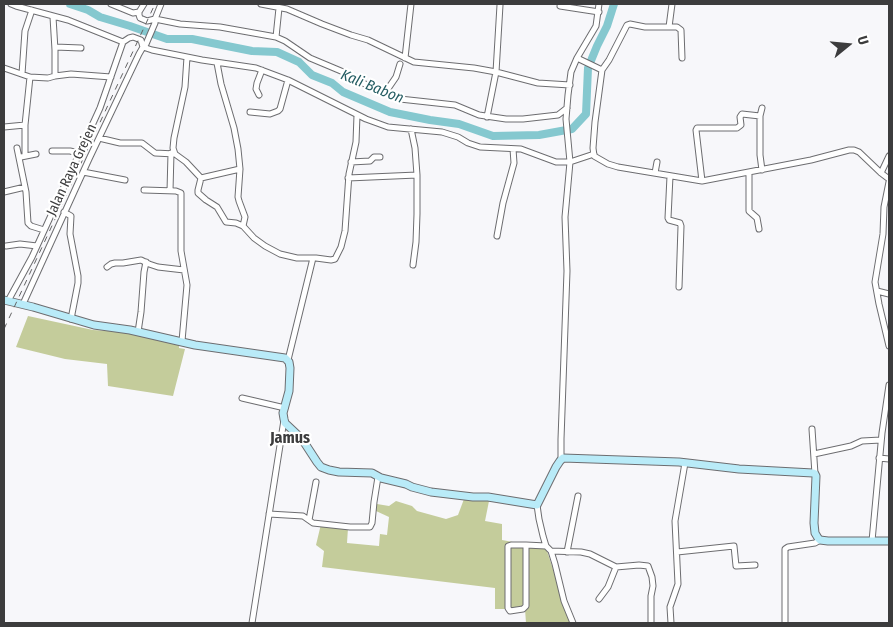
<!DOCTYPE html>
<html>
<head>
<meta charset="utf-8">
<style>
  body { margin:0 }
  #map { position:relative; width:893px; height:627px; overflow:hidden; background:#f7f7fa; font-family:"Fira Sans Condensed",sans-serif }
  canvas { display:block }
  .frame { position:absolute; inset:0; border:5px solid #3c3c3d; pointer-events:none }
  .north { position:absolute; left:823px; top:20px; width:50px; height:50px; -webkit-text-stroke:4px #fff; paint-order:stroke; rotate:73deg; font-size:14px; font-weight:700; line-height:20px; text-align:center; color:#3c3c3d }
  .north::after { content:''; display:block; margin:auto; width:18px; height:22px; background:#3c3c3d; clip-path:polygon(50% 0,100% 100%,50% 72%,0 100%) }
</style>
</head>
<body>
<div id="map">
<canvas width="893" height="627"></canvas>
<div class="frame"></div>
<div class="north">U</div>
</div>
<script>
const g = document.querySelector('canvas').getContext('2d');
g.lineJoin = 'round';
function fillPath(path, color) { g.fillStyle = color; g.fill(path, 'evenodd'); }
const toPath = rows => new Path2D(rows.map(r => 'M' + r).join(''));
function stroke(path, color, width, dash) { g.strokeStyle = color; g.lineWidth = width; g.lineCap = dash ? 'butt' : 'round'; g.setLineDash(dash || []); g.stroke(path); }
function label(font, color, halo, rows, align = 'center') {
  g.font = font + ' "Fira Sans Condensed",sans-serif'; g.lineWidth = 4.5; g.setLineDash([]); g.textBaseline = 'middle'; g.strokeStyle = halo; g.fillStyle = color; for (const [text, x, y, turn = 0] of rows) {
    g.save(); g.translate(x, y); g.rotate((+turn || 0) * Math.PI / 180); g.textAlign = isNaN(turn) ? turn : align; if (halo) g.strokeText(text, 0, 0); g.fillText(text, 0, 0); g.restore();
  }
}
fillPath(toPath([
  [28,316,93,330,125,332,179,343,179,348,185,349,173,396,108,386,107,364,65,359,16,347],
  [464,499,489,501,485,521,502,524,502,540,546,548,571,623,526,623,525,609,495,609,495,588,322,567,324,551,316,545,321,524,348,528,347,543,379,546,380,534,387,535,389,517,376,511,377,504,389,506,396,501,412,506,417,511,446,519,458,515]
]), '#c4cc9b');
stroke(toPath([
  [70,4,88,10,100,17,130,26,167,39,192,39,252,51,277,52,299,62,312,75,332,83,343,92,390,112,430,120,459,124,493,136,539,135,572,129,586,114,588,68,597,46,607,26,614,4]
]), '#85c8cf', 8);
const street = toPath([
  [11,4,16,6,68,20,123,42],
  [111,4,133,13,139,12],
  [144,4,139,12,139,15,140,18,147,21,155,19,180,24,220,27,276,37,285,41,310,58,341,71,365,84,385,93,400,99,455,105,479,115,506,119,523,119,558,115,567,108],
  [261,4,287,9,322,24,351,35,368,40,414,62,474,68,496,72,538,83,570,85],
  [672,4,669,27,677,27,681,30,682,58],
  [560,6,599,12],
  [53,17,55,50,55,76],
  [276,37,279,8],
  [55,47,81,48],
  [143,47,152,50,202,60,256,68,288,80,366,119,388,127,442,132,458,137,468,143,480,147,521,149,556,162,570,162,565,217,567,271,561,439,561,459],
  [187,57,185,87,174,138,173,148,175,154,186,162,201,178,198,190,198,193,206,200,217,207,226,222,236,223,243,226,254,238,265,246,280,254,297,258,313,258],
  [405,58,411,4],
  [577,58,602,70,609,60,627,25,630,24,645,27,669,27],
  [217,63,221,84,234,128,238,149,240,169,238,197,239,201,245,217,243,226],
  [4,68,30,77,48,78,55,76,71,74,111,77],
  [602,70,595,122,593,148,594,156,608,164,618,167,702,181,811,160,849,150,854,150,859,152,881,173,889,179],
  [22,74,25,31,32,10],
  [385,93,396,77,400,64],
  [259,95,256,89,257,83,262,70],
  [762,108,760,116,760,155,762,170],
  [250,112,270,114,278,111,280,109,288,80],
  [487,117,496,72,500,5],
  [4,127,25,125,30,77],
  [411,129,415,148,417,175,417,214,416,242,413,265],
  [99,138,120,143,142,143,155,153,175,154],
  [17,148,26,192,28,223,31,226,44,230],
  [52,151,70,151,79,153],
  [594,154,570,162,566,119,568,95,571,72,577,58,596,26,599,4],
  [25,156,25,125],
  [21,157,36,154],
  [351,162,370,161,374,157,380,157],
  [83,172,125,180],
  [655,173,657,162],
  [749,173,749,211,757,218,759,229],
  [881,173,889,156],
  [670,176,668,218,669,220,680,223,681,226,679,287],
  [201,178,240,169],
  [348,178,417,175],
  [702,181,696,130,697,128,737,128,741,125,740,117,742,114,760,116],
  [889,182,884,207,883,234,875,282,879,304,889,346],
  [144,190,176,191,181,193,181,251,187,285,182,341],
  [170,191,171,153],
  [4,192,25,187],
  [64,212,71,216,70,234,78,276,78,283,71,319],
  [497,236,503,203,514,163,513,149],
  [6,246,20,244,37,246],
  [107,267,111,264,115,263,123,263,141,260,149,264,158,267,184,270],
  [877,291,889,294],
  [8,301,32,257,100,108,123,42,129,38,133,37,141,40,143,47],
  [23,304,89,159,139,54,143,47,146,44,155,23,155,19,161,4],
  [138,332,141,312,144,272,146,262],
  [288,360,313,258,316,258,331,260,335,259,341,247,345,231,349,174,356,142,357,115],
  [242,398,285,408],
  [812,429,815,474],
  [814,454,851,446,862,441,881,440],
  [879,458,889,459],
  [537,505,539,519,543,536,546,546,551,551,581,552,590,554,616,567,639,565,648,566,652,577,653,586,651,596,651,623],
  [269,514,303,516,313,523,350,527,370,527,372,523,374,502,378,477],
  [309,520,316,482],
  [872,541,882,433,889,385],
  [526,545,526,606,523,609,510,611,508,608,508,546,511,545,526,545,546,546],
  [551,551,555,564,564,601,573,623],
  [567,552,578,496],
  [677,552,734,546,736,566,755,565],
  [599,599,608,587,616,567],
  [252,623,284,420],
  [671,623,670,607,678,584,675,521,685,463],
  [785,623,785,549,788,547,815,543,820,540]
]);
const secondary = toPath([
  [4,300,33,307,94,325,130,330,195,345,285,358,289,362,290,368,289,391,283,413,284,419,285,423,302,439,317,462,321,467,329,470,339,472,372,473,381,478,406,484,412,487,431,492,473,497,488,497,537,505,556,467,560,461,563,458,679,462,739,469,813,473,815,474,816,476,814,523,815,533,818,538,820,540,828,541,889,541]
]);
stroke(street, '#6d6d70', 7);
stroke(secondary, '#6d6d70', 9);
stroke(street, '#fff', 5);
stroke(secondary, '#b9ebf8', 7);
stroke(toPath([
  [4,329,155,4]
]), '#636364', 1, [6, 6]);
label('14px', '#3c3c3d', '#fff', [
  ["Jalan Raya Grejen",72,170,-65]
]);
label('italic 15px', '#255d63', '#fff', [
  ["Kali Babon",372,87,22]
]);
label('bold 16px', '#3c3c3d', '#fff', [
  ["Jamus",290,439]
]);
</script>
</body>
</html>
